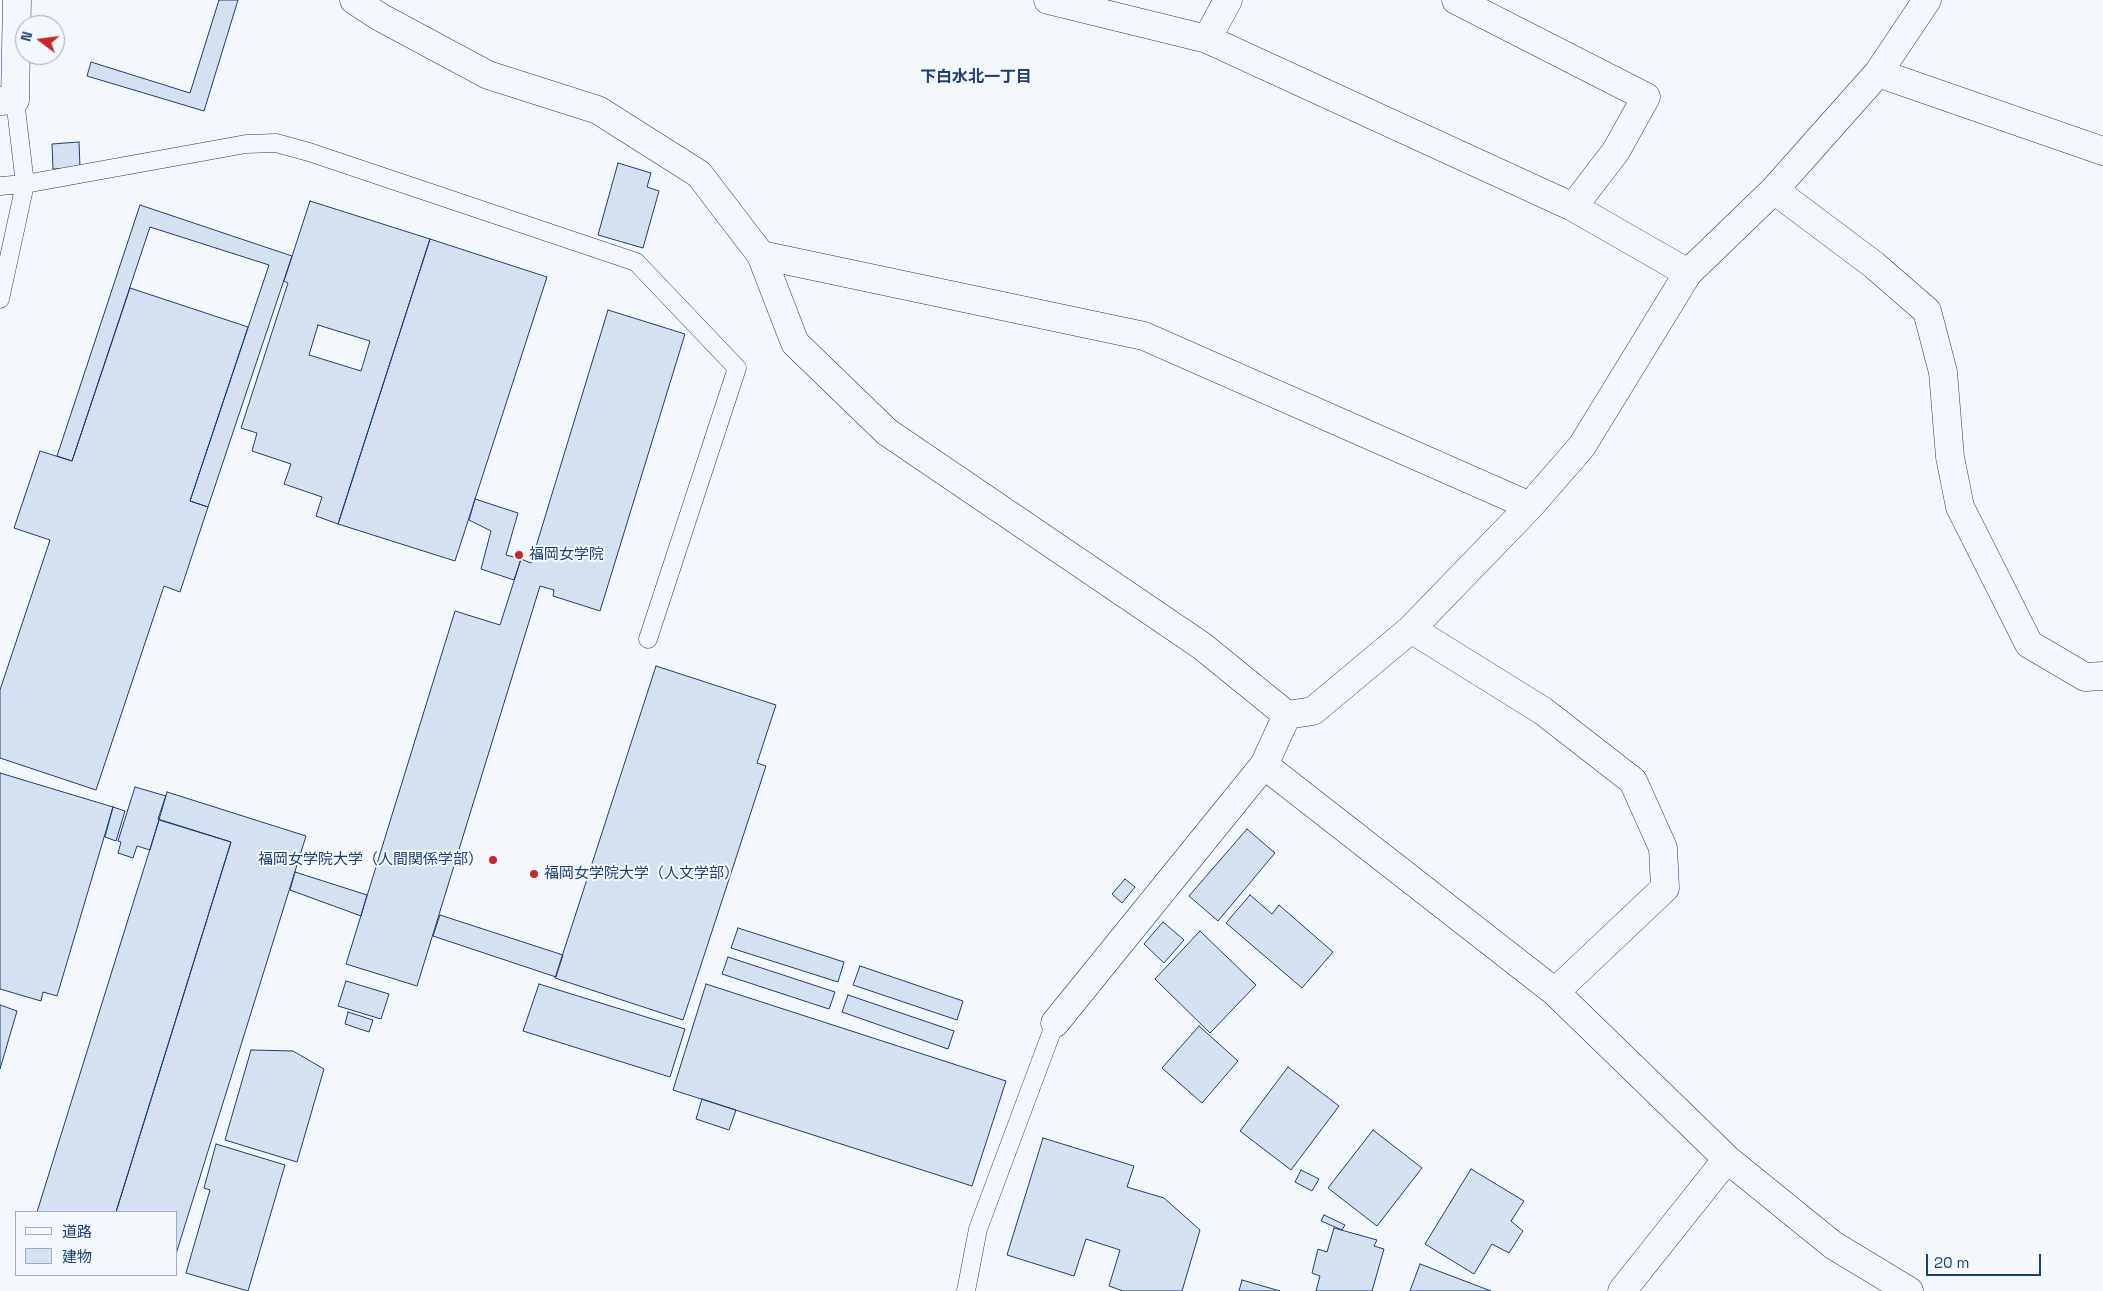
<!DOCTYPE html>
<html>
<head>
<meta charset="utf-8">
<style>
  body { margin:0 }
  #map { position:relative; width:2103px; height:1291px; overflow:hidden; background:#f4f7fb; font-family:"Space Grotesk","Noto Sans JP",sans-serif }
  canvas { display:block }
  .legend { position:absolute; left:15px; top:1211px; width:162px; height:65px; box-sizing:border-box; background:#f4f7fb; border:1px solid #9eadc5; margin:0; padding:6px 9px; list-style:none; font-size:15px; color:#1d3f73 }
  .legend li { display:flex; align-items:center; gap:10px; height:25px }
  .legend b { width:25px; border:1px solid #9eadc5 }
  .north { position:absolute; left:15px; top:15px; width:50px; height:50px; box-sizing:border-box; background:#f4f7fb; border:1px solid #9eadc5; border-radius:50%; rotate:285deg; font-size:14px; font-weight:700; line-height:20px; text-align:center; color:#1d3f73 }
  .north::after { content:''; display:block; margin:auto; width:18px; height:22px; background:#c62828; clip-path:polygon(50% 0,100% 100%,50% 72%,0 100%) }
  .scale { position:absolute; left:1926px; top:1254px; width:115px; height:22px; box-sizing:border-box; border:2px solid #1d3f73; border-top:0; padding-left:6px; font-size:15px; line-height:18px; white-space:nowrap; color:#1d3f73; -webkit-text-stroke:4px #f4f7fb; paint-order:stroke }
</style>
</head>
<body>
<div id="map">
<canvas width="2103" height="1291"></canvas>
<ul class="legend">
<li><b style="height:6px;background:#f4f7fb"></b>道路</li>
<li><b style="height:14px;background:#d5e0f0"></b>建物</li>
</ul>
<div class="north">N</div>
<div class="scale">20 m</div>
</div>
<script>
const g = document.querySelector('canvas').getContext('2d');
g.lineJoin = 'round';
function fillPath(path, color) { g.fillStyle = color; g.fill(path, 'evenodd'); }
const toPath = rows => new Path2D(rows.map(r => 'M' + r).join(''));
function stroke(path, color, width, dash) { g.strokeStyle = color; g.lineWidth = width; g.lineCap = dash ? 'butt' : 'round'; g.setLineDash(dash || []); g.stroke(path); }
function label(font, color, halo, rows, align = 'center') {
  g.font = font + ' "Space Grotesk","Noto Sans JP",sans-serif'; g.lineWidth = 4; g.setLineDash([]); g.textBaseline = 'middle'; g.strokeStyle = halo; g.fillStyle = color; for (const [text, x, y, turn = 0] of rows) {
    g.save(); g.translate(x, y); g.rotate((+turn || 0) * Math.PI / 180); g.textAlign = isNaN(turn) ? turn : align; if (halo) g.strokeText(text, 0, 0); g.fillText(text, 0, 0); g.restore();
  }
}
const building = toPath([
  [219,0,238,0,204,111,87,76,91,62,190,93,219,0],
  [79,142,80,168,53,169,52,144,79,142],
  [618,163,651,173,647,187,659,191,643,248,598,235,618,163],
  [310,201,430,239,338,524,316,516,322,497,284,484,291,464,252,451,257,433,241,428,288,283,284,281,310,201],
  [318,325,370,341,361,371,309,355,318,325],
  [140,205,292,256,208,507,190,501,269,265,150,227,72,461,57,456,140,205],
  [430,239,547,277,455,561,338,524,430,239],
  [130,288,248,327,190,501,208,507,180,592,164,586,96,790,0,758,0,690,50,540,14,528,40,451,72,461,130,288],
  [608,310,685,334,600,611,553,596,554,590,540,586,417,986,346,964,455,611,500,625,521,559,531,563,608,310],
  [475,499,518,513,506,555,521,559,514,580,481,569,491,531,469,520,475,499],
  [656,666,776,705,757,763,766,766,683,1020,555,978,656,666],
  [0,773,113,807,57,996,43,992,41,1001,0,989,0,773],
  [135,787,166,796,150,850,137,846,133,858,118,853,121,842,118,841,135,787],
  [167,792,306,836,176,1254,176,1212,116,1212,231,842,158,819,167,792],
  [113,807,125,811,116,841,105,837,113,807],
  [159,820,231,842,116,1212,37,1212,159,820],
  [1247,829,1275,853,1218,921,1189,896,1247,829],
  [295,872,367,895,361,916,290,890,295,872],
  [1125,879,1135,887,1122,903,1112,894,1125,879],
  [1250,895,1272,914,1279,905,1333,952,1302,988,1226,923,1250,895],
  [440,915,563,955,556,977,433,936,440,915],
  [1163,922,1184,940,1164,963,1144,944,1163,922],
  [738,928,844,962,838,982,731,948,738,928],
  [1200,931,1256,985,1210,1033,1155,979,1200,931],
  [728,957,835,992,829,1009,722,974,728,957],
  [860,966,963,1001,957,1020,853,985,860,966],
  [346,981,389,994,381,1019,338,1006,346,981],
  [539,984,685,1029,670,1077,523,1031,539,984],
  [706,984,1006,1081,972,1186,673,1090,706,984],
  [848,995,954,1031,948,1049,842,1012,848,995],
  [0,1005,17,1011,0,1069,0,1005],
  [348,1012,373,1020,369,1032,345,1024,348,1012],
  [1199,1026,1238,1061,1202,1103,1162,1068,1199,1026],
  [251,1050,293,1051,324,1069,297,1162,225,1140,251,1050],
  [1288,1067,1339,1106,1291,1170,1240,1131,1288,1067],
  [702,1099,736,1110,729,1130,696,1119,702,1099],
  [1373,1130,1422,1168,1377,1226,1328,1188,1373,1130],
  [1043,1138,1134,1166,1127,1187,1164,1198,1200,1230,1182,1291,1123,1291,1109,1286,1120,1250,1086,1239,1074,1276,1007,1255,1043,1138],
  [216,1144,285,1165,248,1291,186,1273,210,1190,204,1188,216,1144],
  [1471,1169,1524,1201,1511,1221,1523,1231,1509,1253,1492,1244,1474,1274,1425,1244,1471,1169],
  [1301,1170,1319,1179,1312,1191,1295,1182,1301,1170],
  [1324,1215,1345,1225,1342,1230,1321,1221,1324,1215],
  [1334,1228,1377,1240,1374,1246,1384,1249,1372,1291,1316,1291,1320,1276,1312,1273,1318,1249,1327,1252,1334,1228],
  [1420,1264,1491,1291,1410,1291,1420,1264],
  [1242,1280,1280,1291,1239,1291,1242,1280]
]);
fillPath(building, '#d5e0f0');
stroke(building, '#1d3f73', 1);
const service = toPath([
  [0,186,25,184,246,144,276,143,309,152,636,262,737,368,648,639],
  [0,299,25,184,15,100],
  [966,1291,978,1229,1055,1023]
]);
const minor = toPath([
  [354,0,380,17,488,75,598,110,699,174,761,255,795,343,887,432,1202,646,1287,715],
  [1048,0,1207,39],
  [1228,0,1207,39,1573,207,1688,273],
  [1456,0,1646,97,1616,151,1573,207],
  [1878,73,2103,151],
  [0,101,15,100,17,0],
  [1774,190,1874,265,1927,311,1943,372,1950,457,1960,507,2029,644,2085,677,2103,676],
  [761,255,1144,336,1530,506],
  [1411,629,1543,711,1633,781,1663,848,1665,888,1555,992],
  [1264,765,1555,992,1727,1159,1833,1245,1909,1291],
  [1055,1023,1264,765,1287,715,1313,711,1411,629,1530,506,1582,446,1688,273,1774,190,1878,73,1927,0],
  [1622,1291,1727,1159]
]);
stroke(service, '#1d3f73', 19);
stroke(minor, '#1d3f73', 29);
stroke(service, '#f4f7fb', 18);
stroke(minor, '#f4f7fb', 28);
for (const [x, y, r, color] of [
  [519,555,5,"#c62828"],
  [493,860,5,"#c62828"],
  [534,874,5,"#c62828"]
]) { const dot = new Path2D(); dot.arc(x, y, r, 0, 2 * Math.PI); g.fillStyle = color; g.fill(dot); stroke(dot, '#f4f7fb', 2); }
label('15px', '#1d3f73', '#f4f7fb', [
  ["福岡女学院",529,555],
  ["福岡女学院大学（人間関係学部）",483,860,"right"],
  ["福岡女学院大学（人文学部）",544,874]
], 'left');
label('bold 16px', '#1d3f73', '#f4f7fb', [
  ["下白水北一丁目",976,78]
]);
</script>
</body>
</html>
